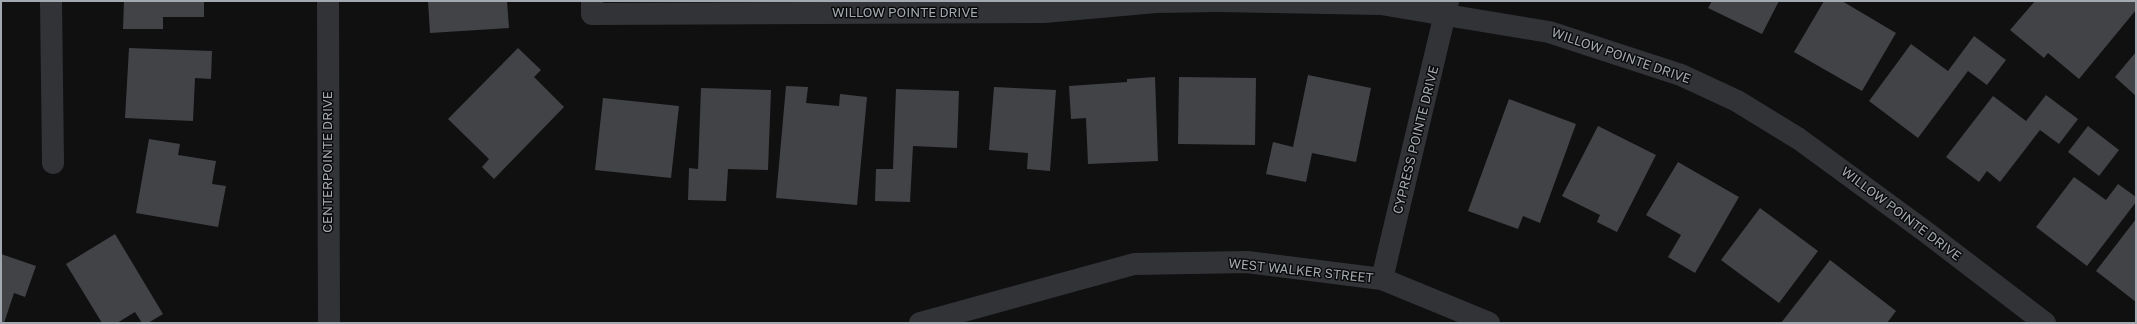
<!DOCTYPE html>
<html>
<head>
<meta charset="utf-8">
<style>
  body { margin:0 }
  #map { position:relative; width:2137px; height:324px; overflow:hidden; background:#101011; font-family:"Golos Text",sans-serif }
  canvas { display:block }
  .frame { position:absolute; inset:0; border:2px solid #a3a9b0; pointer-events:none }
</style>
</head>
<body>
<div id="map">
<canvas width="2137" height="324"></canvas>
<div class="frame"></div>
</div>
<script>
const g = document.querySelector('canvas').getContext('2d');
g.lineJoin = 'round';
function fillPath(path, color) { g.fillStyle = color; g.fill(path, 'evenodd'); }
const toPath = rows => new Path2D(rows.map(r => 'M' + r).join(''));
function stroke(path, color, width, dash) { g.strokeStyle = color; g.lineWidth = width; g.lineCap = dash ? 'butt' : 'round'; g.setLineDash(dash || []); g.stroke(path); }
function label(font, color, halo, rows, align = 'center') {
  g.font = font + ' "Golos Text",sans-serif'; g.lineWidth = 3; g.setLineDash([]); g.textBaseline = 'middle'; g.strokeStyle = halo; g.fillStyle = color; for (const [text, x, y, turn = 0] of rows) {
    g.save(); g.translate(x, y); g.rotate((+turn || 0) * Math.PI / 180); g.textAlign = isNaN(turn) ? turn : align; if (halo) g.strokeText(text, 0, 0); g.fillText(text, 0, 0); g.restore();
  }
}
fillPath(toPath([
  [124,1,204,1,204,17,163,17,163,29,123,29],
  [428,1,507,1,509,28,430,33],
  [1712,1,1779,1,1762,34,1708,8],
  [1824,1,1842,1,1896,33,1862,91,1794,52],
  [2035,1,2136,1,2136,10,2079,79,2048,53,2044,58,2010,30],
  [1974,36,2006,60,1987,85,1968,71,1918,138,1869,101,1911,44,1948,71],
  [129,48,212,51,211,79,195,78,193,121,125,118],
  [518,48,541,70,534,77,564,107,494,179,482,167,489,159,448,119],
  [2136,52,2136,96,2115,77],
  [1308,75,1371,88,1356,162,1312,153,1306,182,1266,174,1273,142,1293,147],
  [1155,77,1158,161,1088,164,1086,118,1071,119,1069,86,1127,82,1127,79],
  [1179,77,1256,78,1255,145,1178,144],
  [786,86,808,87,806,103,839,106,840,94,867,97,857,205,776,198],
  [994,87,1056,90,1050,171,1027,169,1028,153,989,150],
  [701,88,771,90,768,170,728,169,726,201,688,200,689,168,698,169],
  [896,89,959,91,957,148,913,146,910,202,875,201,876,169,893,169],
  [2046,95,2078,119,2059,144,2040,130,2000,182,1987,171,1979,182,1946,157,1993,96,2026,121],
  [603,98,679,106,671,178,595,170],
  [1509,99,1576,124,1540,223,1523,216,1518,229,1468,211],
  [1598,126,1656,155,1617,232,1597,222,1600,215,1562,196],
  [2088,126,2119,150,2099,176,2068,152],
  [149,139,180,144,178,155,216,161,212,184,226,186,218,227,136,213],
  [1678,162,1739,197,1695,273,1668,257,1681,235,1646,215],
  [2074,177,2106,200,2118,184,2136,197,2136,202,2087,266,2036,227],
  [1760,208,1818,251,1779,303,1721,260],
  [2136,219,2136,302,2096,271],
  [115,234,163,314,148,323,142,323,135,312,117,323,102,323,66,264],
  [1,254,36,266,25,297,14,293,4,323,1,323],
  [1830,260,1896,311,1887,323,1781,323]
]), '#424346');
stroke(toPath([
  [51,1,53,163],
  [328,1,329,323],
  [592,1,592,14,1044,12,1156,2,1217,1],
  [1219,1,1381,4,1446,15,1549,32,1681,75,1737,101,1799,139,1926,232,2045,323],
  [1382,279,1448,1],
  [920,323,1134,264,1247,262,1382,279,1489,323]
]), '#313336', 22);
label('13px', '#a3a9b0', '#0b0b0c', [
  ["WILLOW POINTE DRIVE",905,13],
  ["WILLOW POINTE DRIVE",1621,56,19],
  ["CYPRESS POINTE DRIVE",1416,140,-76],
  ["CENTERPOINTE DRIVE",328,162,-90],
  ["WILLOW POINTE DRIVE",1901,214,37],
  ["WEST WALKER STREET",1301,271,6]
]);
</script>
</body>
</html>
